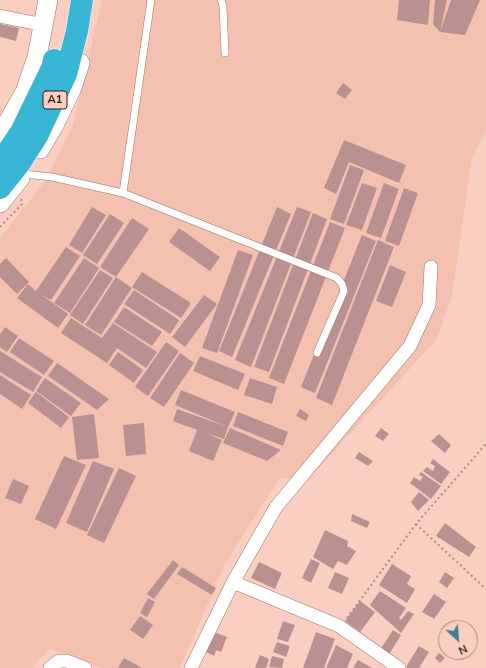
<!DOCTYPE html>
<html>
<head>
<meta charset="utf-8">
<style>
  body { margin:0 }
  #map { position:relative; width:486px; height:668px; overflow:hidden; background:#facfc2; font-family:Mulish,sans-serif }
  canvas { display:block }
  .north { position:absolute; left:438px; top:620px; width:40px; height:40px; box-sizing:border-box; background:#facfc2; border:1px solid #a9897f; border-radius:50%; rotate:154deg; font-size:11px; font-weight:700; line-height:16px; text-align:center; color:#2f1f1a }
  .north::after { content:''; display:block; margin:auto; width:14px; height:18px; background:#3c7e90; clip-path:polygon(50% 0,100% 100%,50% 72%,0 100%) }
</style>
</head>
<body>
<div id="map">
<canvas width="486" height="668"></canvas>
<div class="north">N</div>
</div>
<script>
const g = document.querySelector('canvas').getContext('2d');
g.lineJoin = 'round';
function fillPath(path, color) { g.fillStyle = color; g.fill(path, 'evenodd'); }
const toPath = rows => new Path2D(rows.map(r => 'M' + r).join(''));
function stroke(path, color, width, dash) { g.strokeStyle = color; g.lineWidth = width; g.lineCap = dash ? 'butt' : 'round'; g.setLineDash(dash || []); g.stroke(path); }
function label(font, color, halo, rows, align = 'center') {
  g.font = font + ' Mulish,sans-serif'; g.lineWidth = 3.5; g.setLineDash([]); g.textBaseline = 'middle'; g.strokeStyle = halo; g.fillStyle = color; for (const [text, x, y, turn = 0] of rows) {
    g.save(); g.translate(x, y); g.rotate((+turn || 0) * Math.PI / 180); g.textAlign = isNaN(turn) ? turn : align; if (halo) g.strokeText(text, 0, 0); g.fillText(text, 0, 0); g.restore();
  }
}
fillPath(toPath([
  [102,0,486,0,486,131,472,158,452,296,437,339,308,480,280,478,226,562,180,668,101,668,50,649,32,668,0,668,0,238,45,181,73,125]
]), '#f4c1b1');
fillPath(toPath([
  [399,0,430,0,428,25,397,20],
  [435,0,447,0,440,32,451,0,480,0,465,35,440,32,433,24],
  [0,24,19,28,16,41,0,37],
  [343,83,352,90,345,99,336,93],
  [344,140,406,165,399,183,349,162,336,194,324,188],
  [350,165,364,170,344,224,330,219],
  [362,183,377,188,362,230,346,225],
  [384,183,399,189,381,238,366,233],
  [404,188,418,193,399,246,385,241],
  [92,207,106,215,82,253,69,245],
  [277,207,291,214,232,357,219,351],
  [297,207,311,212,251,367,235,360],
  [313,213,327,219,269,372,254,367],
  [110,214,124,223,97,264,83,255],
  [132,218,149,229,116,277,100,267],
  [330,222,345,228,284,384,269,378],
  [179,228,220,257,210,271,169,242],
  [362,235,376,241,315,393,301,387],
  [378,240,394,247,332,405,316,398],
  [66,247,80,256,51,300,42,295,68,314,58,328,17,298,28,284,36,291],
  [238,250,253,255,217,353,202,348],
  [6,258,29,282,17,294,0,277,0,264],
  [84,258,99,268,70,313,54,303],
  [390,265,406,272,392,307,376,301],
  [100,270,113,278,83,324,70,315],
  [142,272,191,303,181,318,132,287],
  [116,277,132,288,101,335,85,325],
  [134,290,179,320,170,334,124,304],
  [204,295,217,304,185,347,172,337],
  [124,307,162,332,152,346,114,322],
  [71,318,102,338,113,323,157,352,146,368,117,348,107,363,61,333],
  [5,327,18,336,7,352,0,347,0,334],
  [19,338,54,361,44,375,10,352],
  [166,342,179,351,148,396,135,387],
  [0,351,42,377,33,392,0,372],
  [118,352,143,370,134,383,109,365],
  [180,353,194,363,164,407,150,398],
  [200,356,245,374,238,390,193,371],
  [57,363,109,399,97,410,48,376],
  [0,375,31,395,22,409,0,394],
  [45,378,81,403,71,416,36,391],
  [250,378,277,387,272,404,244,395],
  [181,390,235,412,228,427,175,405],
  [36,392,69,417,61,428,28,403],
  [177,409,228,427,224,439,205,433,222,440,213,461,189,451,197,430,173,421],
  [300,409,309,415,306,421,296,416],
  [238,412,288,432,283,446,233,426],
  [94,414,99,458,77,460,72,417],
  [144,423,146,454,126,456,123,425],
  [230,428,281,450,267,461,223,443],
  [381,428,389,434,383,441,375,436],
  [439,434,451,445,445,453,431,441],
  [359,452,373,461,368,466,355,458],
  [64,456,86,465,56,529,35,519],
  [433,459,450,472,441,484,423,471,427,467,433,471,435,466,430,463],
  [93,461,114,469,87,532,66,523],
  [119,468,136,476,104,543,87,535],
  [421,472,441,486,431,499,410,483,414,477,420,481,423,477,419,475],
  [13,479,29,486,21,504,5,498],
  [419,492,429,500,418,511,411,502],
  [352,514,370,522,367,528,351,521],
  [445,523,476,547,469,557,436,536],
  [325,530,348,541,347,546,356,551,347,565,338,561,333,569,313,557],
  [311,559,320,563,311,583,302,578],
  [173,560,179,565,154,599,147,594],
  [259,562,282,573,275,589,251,578],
  [392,564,411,576,407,584,415,589,407,603,379,585],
  [182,567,216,588,212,595,177,574],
  [335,572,349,578,342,594,328,588],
  [445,572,454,578,447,588,439,582],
  [380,591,406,608,399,618,401,620,408,611,414,614,401,633,370,605],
  [434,594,446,602,434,619,422,612],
  [148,598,155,602,147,617,140,613],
  [360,601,375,612,360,632,345,621],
  [140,616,153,625,143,639,130,630],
  [283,621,295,625,288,642,277,639],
  [393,630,401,635,388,656,380,650],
  [214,632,227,637,221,652,216,650,214,656,206,652],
  [316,632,335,639,324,668,303,668],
  [277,642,290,646,286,657,273,652],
  [336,645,353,654,347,668,326,668],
  [419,646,429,652,419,668,408,668,406,667],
  [439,653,445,658,440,663,435,658],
  [260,655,269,659,266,668,255,668],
  [272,656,284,659,282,668,269,667],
  [124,658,142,668,118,668],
  [358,660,372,668,353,668]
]), '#bb9090');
const lane = toPath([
  [221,0,223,6,225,53],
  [24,174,52,177,123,193,337,278,342,284,344,291,317,353],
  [123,193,151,0]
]);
const street = toPath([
  [0,16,44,25],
  [233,582,339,626,399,668],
  [50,668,59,661,67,661,85,668],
  [191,668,233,582,276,507,410,346,429,305,431,267]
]);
const secondary = toPath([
  [0,136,25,92,37,57,48,0],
  [40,149,53,127,71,90,80,63],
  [0,203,20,178]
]);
const highway = toPath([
  [0,163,21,132,52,68,54,60],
  [0,188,20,163,37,136,66,74,77,31,82,0]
]);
stroke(lane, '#9b7468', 8);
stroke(street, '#9b7468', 14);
stroke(secondary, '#9b7468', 20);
stroke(highway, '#fff', 23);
stroke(toPath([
  [0,227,22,204,21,199],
  [416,524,486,589],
  [347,618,416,524,486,444]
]), '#ae8d83', 2, [2, 3]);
stroke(lane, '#fff', 7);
stroke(street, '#fff', 13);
stroke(secondary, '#fff', 19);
stroke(highway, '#39b6d5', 22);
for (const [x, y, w] of [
  [55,100,24]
]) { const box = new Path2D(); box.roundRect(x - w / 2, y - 9, w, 18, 3); g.fillStyle = '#facfc2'; g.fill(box); stroke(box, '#2f1f1a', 1); }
label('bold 11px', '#2f1f1a', null, [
  ["A1",55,100]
]);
</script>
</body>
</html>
